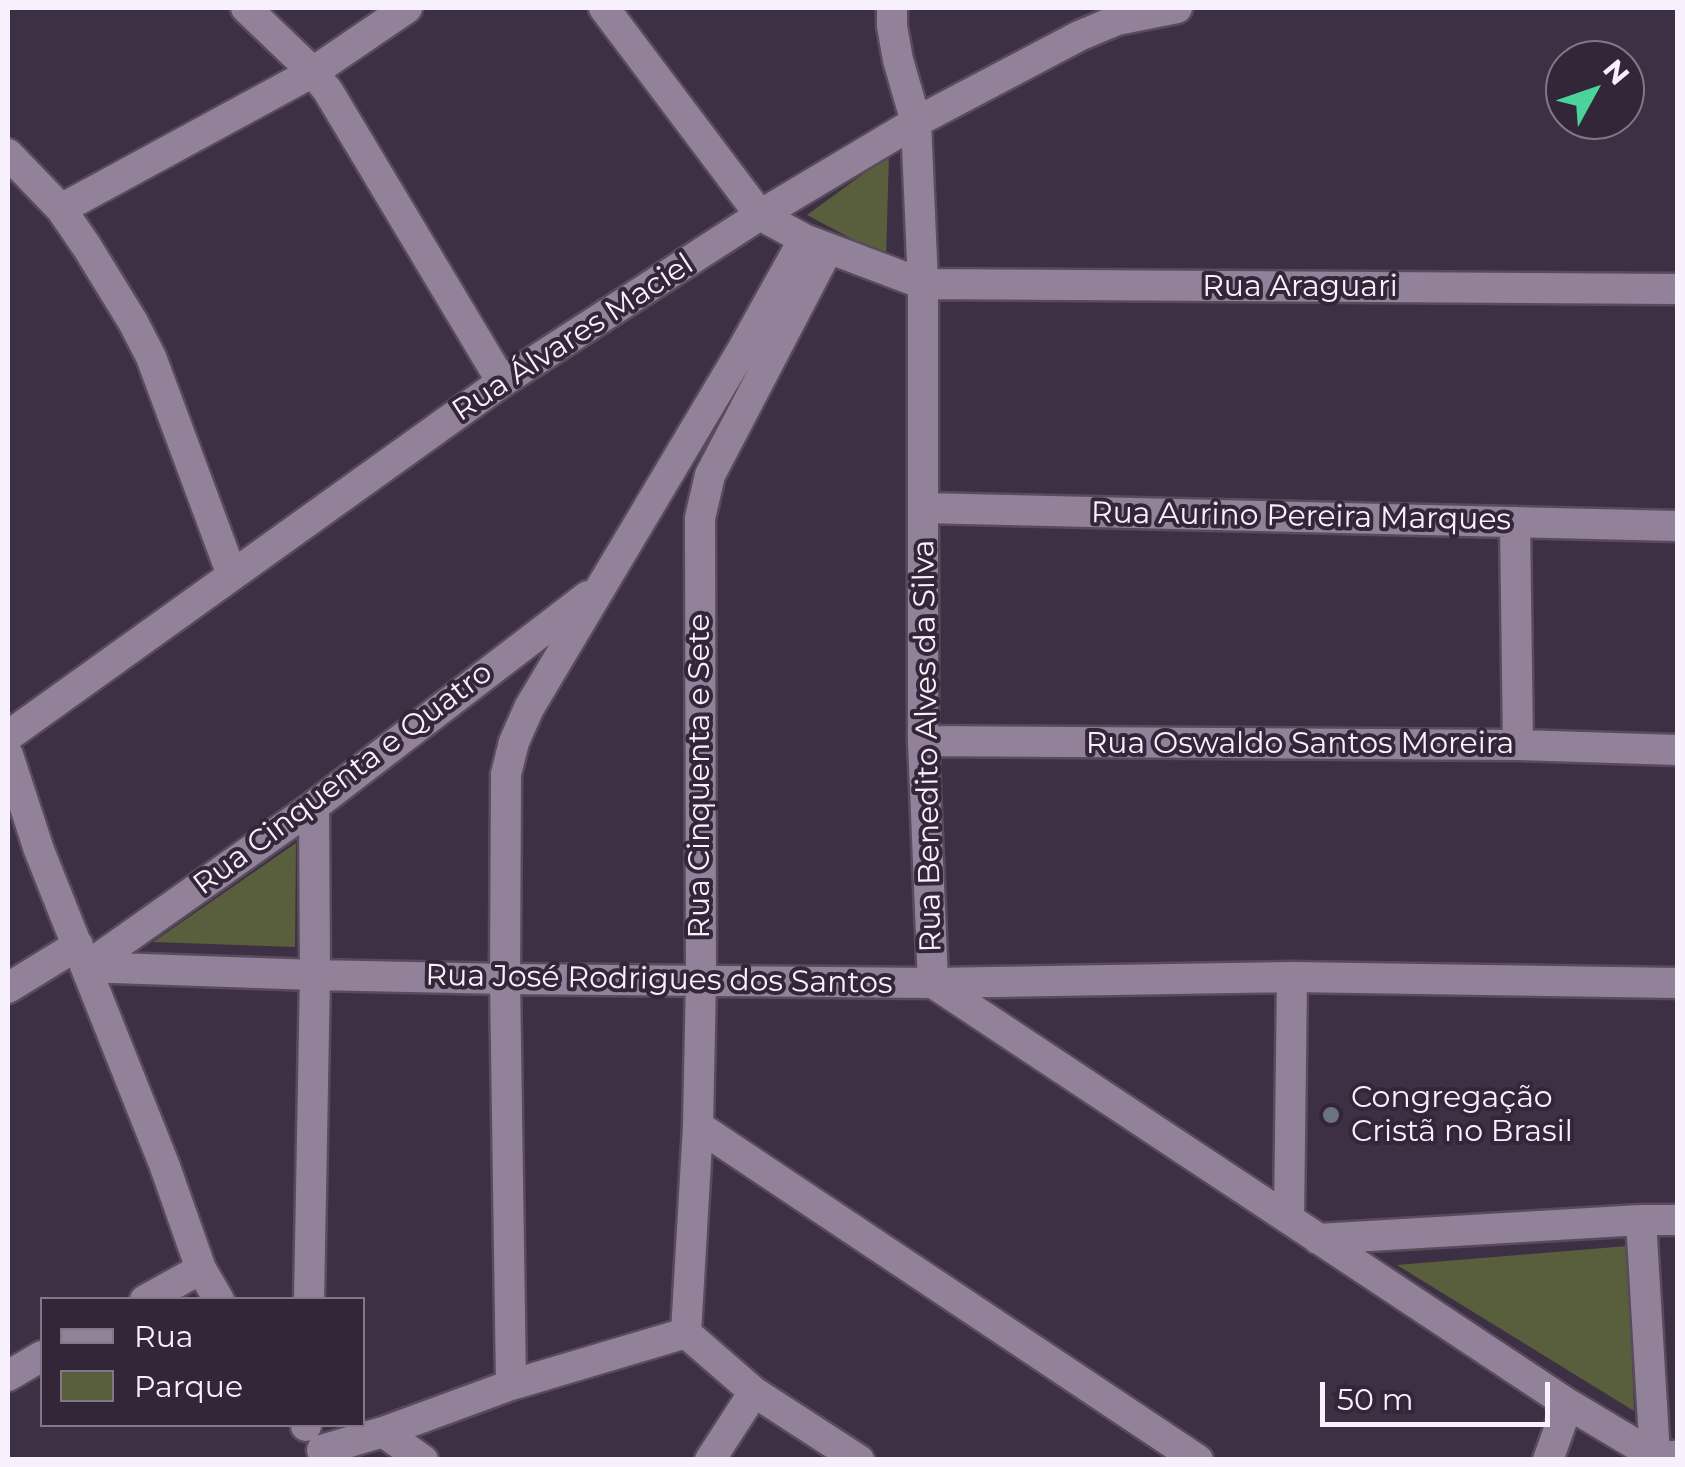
<!DOCTYPE html>
<html>
<head>
<meta charset="utf-8">
<style>
  body { margin:0 }
  #map { position:relative; width:1685px; height:1467px; overflow:hidden; background:#3e3044; font-family:Montserrat,sans-serif }
  canvas { display:block }
  .frame { position:absolute; inset:0; border:10px solid #f8f0fc; pointer-events:none }
  .legend { position:absolute; left:40px; top:1297px; width:325px; height:130px; box-sizing:border-box; background:#332639; border:2px solid #827787; margin:0; padding:12px 18px; list-style:none; font-size:30px; color:#f8f0fc }
  .legend li { display:flex; align-items:center; gap:20px; height:50px }
  .legend b { width:50px; border:2px solid #827787 }
  .north { position:absolute; left:1545px; top:40px; width:100px; height:100px; box-sizing:border-box; background:#332639; border:2px solid #827787; border-radius:50%; rotate:50deg; font-size:28px; font-weight:700; line-height:40px; text-align:center; color:#f8f0fc }
  .north::after { content:''; display:block; margin:auto; width:35px; height:45px; background:#4ad49c; clip-path:polygon(50% 0,100% 100%,50% 72%,0 100%) }
  .scale { position:absolute; left:1320px; top:1382px; width:230px; height:45px; box-sizing:border-box; border:5px solid #f8f0fc; border-top:0; padding-left:12px; font-size:30px; line-height:35px; white-space:nowrap; color:#f8f0fc; -webkit-text-stroke:8px #332639; paint-order:stroke }
</style>
</head>
<body>
<div id="map">
<canvas width="1685" height="1467"></canvas>
<div class="frame"></div>
<ul class="legend">
<li><b style="height:12px;background:#928299"></b>Rua</li>
<li><b style="height:28px;background:#595e3c"></b>Parque</li>
</ul>
<div class="north">N</div>
<div class="scale">50 m</div>
</div>
<script>
const g = document.querySelector('canvas').getContext('2d');
g.lineJoin = 'round';
function fillPath(path, color) { g.fillStyle = color; g.fill(path, 'evenodd'); }
const toPath = rows => new Path2D(rows.map(r => 'M' + r).join(''));
function stroke(path, color, width, dash) { g.strokeStyle = color; g.lineWidth = width; g.lineCap = dash ? 'butt' : 'round'; g.setLineDash(dash || []); g.stroke(path); }
function label(font, color, halo, rows, align = 'center') {
  g.font = font + ' Montserrat,sans-serif'; g.lineWidth = 8; g.setLineDash([]); g.textBaseline = 'middle'; g.strokeStyle = halo; g.fillStyle = color; for (const [text, x, y, turn = 0] of rows) {
    g.save(); g.translate(x, y); g.rotate((+turn || 0) * Math.PI / 180); g.textAlign = isNaN(turn) ? turn : align; if (halo) g.strokeText(text, 0, 0); g.fillText(text, 0, 0); g.restore();
  }
}
fillPath(toPath([
  [889,155,886,257,807,215],
  [296,843,295,947,153,942],
  [1628,1246,1634,1411,1397,1265]
]), '#595e3c');
const minor = toPath([
  [246,8,313,72,328,91,502,382],
  [604,8,760,215,804,239,923,284,1678,289],
  [892,8,892,26,898,60,916,122,923,284,923,741,933,983,1568,1404,1655,1456,1655,1460],
  [8,154,61,209,87,247,133,322,151,357,232,575],
  [61,209,313,72,407,8],
  [924,508,1678,526],
  [1515,522,1518,745],
  [8,736,502,382,760,215,916,122,1079,36,1117,20,1177,8],
  [923,741,1518,745,1678,750],
  [8,755,39,850,164,1164,201,1269,219,1300],
  [86,967,315,975,505,979,933,983,1292,977,1678,983],
  [86,967,314,806,588,596],
  [8,988,78,945],
  [698,1126,1198,1460],
  [1289,1219,1292,977],
  [1641,1220,1655,1456,1678,1456],
  [1318,1239,1641,1220,1678,1220],
  [145,1300,201,1269],
  [309,1300,315,975,314,806],
  [686,1333,698,1126,701,979,700,518,710,475,828,249],
  [686,1333,754,1392,859,1460],
  [8,1376,42,1356],
  [511,1385,505,979,506,774,514,742,529,708,741,352,804,239],
  [306,1426,306,1424],
  [383,1432,423,1460],
  [322,1450,383,1432,511,1385,686,1333],
  [710,1460,754,1392],
  [1548,1460,1568,1404]
]);
stroke(minor, '#584c5c', 35);
stroke(minor, '#928299', 30);
for (const [x, y, r, color] of [
  [1331,1115,10,"#6b7280"]
]) { const dot = new Path2D(); dot.arc(x, y, r, 0, 2 * Math.PI); g.fillStyle = color; g.fill(dot); stroke(dot, '#332639', 4); }
label('30px', '#f8f0fc', '#332639', [
  ["Rua Araguari",1300,287],
  ["Rua Álvares Maciel",573,338,-33],
  ["Rua Aurino Pereira Marques",1301,517,1],
  ["Rua Oswaldo Santos Moreira",1300,744],
  ["Rua Benedito Alves da Silva",928,746,-91],
  ["Rua Cinquenta e Sete",700,776,-90],
  ["Rua Cinquenta e Quatro",343,779,-37],
  ["Rua José Rodrigues dos Santos",659,980,1]
]);
label('30px', '#f8f0fc', '#332639', [
  ["Congregação",1351,1098],
  ["Cristã no Brasil",1351,1132]
], 'left');
</script>
</body>
</html>
